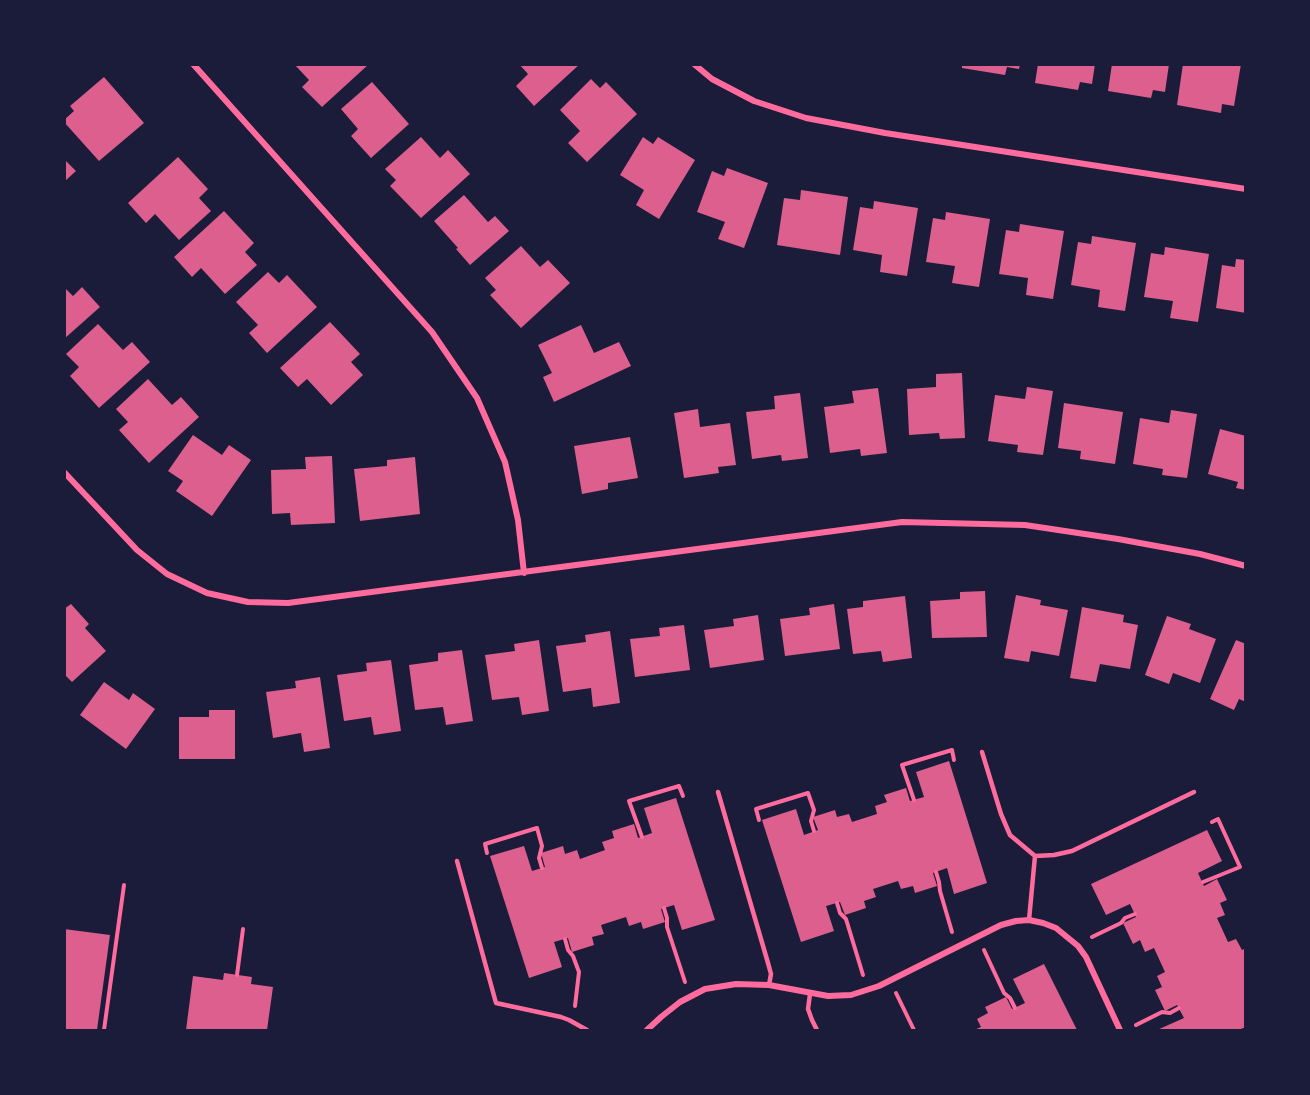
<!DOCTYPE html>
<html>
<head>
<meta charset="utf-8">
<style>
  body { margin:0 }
  #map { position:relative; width:1310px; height:1095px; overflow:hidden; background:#1b1b3a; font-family:"PT Sans Narrow",sans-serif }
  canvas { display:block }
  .frame { position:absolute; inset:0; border:66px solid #1b1b3a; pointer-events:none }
</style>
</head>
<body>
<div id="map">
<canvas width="1310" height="1095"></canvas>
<div class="frame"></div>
</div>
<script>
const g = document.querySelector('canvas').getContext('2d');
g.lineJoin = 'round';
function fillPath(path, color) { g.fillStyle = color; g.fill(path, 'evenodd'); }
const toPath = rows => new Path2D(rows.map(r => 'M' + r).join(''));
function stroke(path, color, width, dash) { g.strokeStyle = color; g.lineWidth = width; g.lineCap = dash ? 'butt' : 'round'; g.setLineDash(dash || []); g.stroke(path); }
fillPath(toPath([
  [294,64,369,64,322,107,302,87,309,80],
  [519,64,580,64,534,106,516,86,528,74],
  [962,64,1020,64,1019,69,1007,67,1005,75,962,68],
  [1038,64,1095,64,1092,84,1080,82,1078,90,1035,83],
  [1112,64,1169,64,1165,92,1153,90,1151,98,1108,91],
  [1183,64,1241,64,1234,106,1222,104,1221,113,1177,105],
  [104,77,144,123,99,161,64,122,64,120,74,111,70,106],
  [591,79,600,88,606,82,637,114,587,162,568,143,580,131,560,110],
  [372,82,409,124,371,158,351,136,358,129,341,109],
  [421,137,440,158,448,150,470,174,421,218,390,186,396,180,385,169],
  [643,137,653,144,658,137,695,160,659,219,636,205,644,190,620,175],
  [178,157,208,189,199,198,211,211,179,240,155,214,146,223,128,203],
  [64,159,76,171,64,182],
  [727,168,768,183,744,248,718,239,725,222,697,212,712,171,724,176],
  [801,190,848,197,840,255,777,245,784,198,800,200],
  [464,195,488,222,495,216,509,231,470,265,456,249,458,248,434,221],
  [874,201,918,208,907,276,880,272,882,255,853,250,860,207,873,209],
  [224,211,254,243,245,252,257,265,225,294,201,268,192,277,174,257],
  [946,212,990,219,979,287,952,283,955,266,926,262,933,218,945,220],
  [1020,224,1064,231,1053,299,1026,295,1028,278,999,274,1006,230,1019,232],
  [1092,236,1136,243,1125,311,1098,307,1100,290,1071,285,1078,242,1091,244],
  [521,246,540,267,548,260,570,283,521,328,490,295,496,290,485,278],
  [1165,247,1209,254,1198,322,1170,318,1173,301,1144,297,1151,253,1164,255],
  [1236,259,1246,260,1246,313,1216,308,1222,265,1235,267],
  [268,272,279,283,287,275,317,307,267,353,249,333,258,325,236,302],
  [64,287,73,296,82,287,100,307,64,339],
  [330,322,360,354,351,362,363,375,331,405,307,379,298,387,280,368],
  [98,324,123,350,132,342,150,362,99,408,70,376,79,367,66,354],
  [581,325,594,353,619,342,631,366,554,402,543,377,552,373,538,345],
  [962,373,965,438,940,439,939,433,909,435,907,389,936,387,936,374],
  [148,379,172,405,181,397,199,417,149,463,119,430,128,422,116,409],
  [1027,387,1053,391,1043,455,1017,452,1018,445,988,441,995,395,1025,399],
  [878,388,887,453,861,456,860,449,830,453,824,407,854,403,852,391],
  [800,393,808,458,782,461,781,455,752,459,746,412,775,409,774,396],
  [1064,403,1123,412,1115,464,1080,459,1081,451,1058,448],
  [698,409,700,427,730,423,736,465,718,467,719,473,684,478,674,413],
  [1171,410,1197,414,1187,478,1162,475,1163,469,1133,464,1140,418,1169,423],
  [1220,429,1246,436,1246,490,1236,488,1238,482,1208,474],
  [193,435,222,455,229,445,251,460,212,516,176,491,183,481,168,471],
  [630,437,638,478,608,483,608,489,582,494,574,446],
  [332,456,335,523,291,525,290,513,272,514,271,470,306,469,305,457],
  [415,457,420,514,360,521,354,469,387,466,387,460],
  [985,591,987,637,932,638,930,601,960,599,960,592],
  [1016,595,1041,600,1040,605,1068,610,1059,656,1031,651,1029,662,1004,658],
  [905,596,912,658,883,662,881,651,853,654,847,609,863,607,863,601],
  [71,604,89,624,85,628,106,651,72,682,64,674,64,609],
  [834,604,840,649,785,656,780,619,810,615,809,608],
  [1082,607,1124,615,1123,622,1138,625,1130,669,1100,664,1096,682,1070,678],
  [758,615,764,660,710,668,704,630,734,626,733,619],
  [1167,616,1191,624,1189,629,1216,639,1200,683,1173,673,1169,684,1145,675],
  [684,625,690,670,635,677,630,639,660,636,659,628],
  [610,631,620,703,593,707,591,688,563,692,556,646,586,642,585,635],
  [539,640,549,711,522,715,519,697,492,700,485,655,515,651,514,644],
  [1236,640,1246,644,1246,702,1239,699,1234,710,1210,699],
  [462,650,473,721,446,725,443,707,415,710,409,665,438,661,438,653],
  [391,660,401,731,374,735,371,717,344,721,337,675,367,671,366,663],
  [320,677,330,748,304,752,301,733,273,738,266,692,296,688,295,681],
  [104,682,129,700,133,693,155,709,126,749,80,715],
  [209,710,235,710,235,759,179,759,179,717,209,717],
  [949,761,987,883,954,894,947,868,933,873,937,886,915,893,913,886,901,889,898,881,873,889,876,897,864,901,866,908,845,915,840,902,826,906,834,931,801,942,762,820,796,809,804,835,818,830,813,817,835,810,837,817,849,814,852,822,877,814,875,806,887,802,884,795,906,788,910,801,924,797,916,772],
  [676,798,715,920,682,930,674,905,661,909,665,922,643,929,641,922,629,926,626,917,601,925,604,934,592,937,594,945,572,952,568,938,554,942,562,967,529,978,490,856,524,846,532,871,545,867,541,853,563,846,565,854,577,850,580,859,605,850,602,842,614,838,612,831,634,824,638,838,652,833,644,808],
  [1207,830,1222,861,1198,873,1204,886,1217,879,1227,900,1220,903,1225,915,1217,918,1228,942,1236,939,1242,950,1246,948,1246,1027,1238,1030,1157,1030,1184,1018,1177,1005,1165,1011,1155,990,1162,987,1157,976,1165,972,1154,948,1145,952,1140,940,1133,944,1123,923,1136,917,1130,904,1106,915,1091,884],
  [64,929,110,935,97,1030,64,1030],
  [1044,964,1077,1030,974,1030,981,1027,977,1019,988,1013,985,1007,1006,997,1012,1009,1025,1003,1013,979],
  [224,973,252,977,251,984,273,987,267,1030,186,1030,193,976,223,980]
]), '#dd5f8e');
stroke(toPath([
  [914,800,902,765,952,750,954,760],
  [759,820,756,809,808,793,814,810,811,821,814,831],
  [642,837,629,801,679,786,683,796],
  [487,853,485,844,537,828,542,846,539,858,542,868],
  [936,872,939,882,940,891,952,932],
  [1203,882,1240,867,1218,819,1212,822],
  [837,903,840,913,846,919,863,975],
  [664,908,667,918,667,927,685,982],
  [1092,937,1121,923,1125,918,1135,914],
  [565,939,568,950,573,956,579,972,575,1006],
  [984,950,1004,993,1010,998,1015,1008],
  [237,975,243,929],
  [896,993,914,1030],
  [1136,1025,1162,1012,1170,1013,1179,1008],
  [104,1030,124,885]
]), '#ff6b9d', 4);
stroke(toPath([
  [982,752,1001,814,1010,835,1035,856,1029,920],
  [718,792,768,963,771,974,769,985],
  [1035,856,1054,855,1072,851,1194,792],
  [457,861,496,1003,561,1017,569,1020,587,1030],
  [810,994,808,1009,812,1020,817,1030]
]), '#ff6b9d', 4.5);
stroke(toPath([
  [193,64,432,332,477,398,505,462,518,520,524,573],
  [694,64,712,79,754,101,806,118,885,133,1246,189],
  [64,472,137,550,167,574,207,593,248,602,288,603,902,522,1025,525,1118,539,1200,554,1246,566],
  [647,1030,661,1017,680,1002,705,989,736,984,769,985,828,996,851,995,879,986,1001,925,1016,921,1029,920,1043,923,1056,928,1078,946,1086,957,1120,1030]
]), '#ff6b9d', 6);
</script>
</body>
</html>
